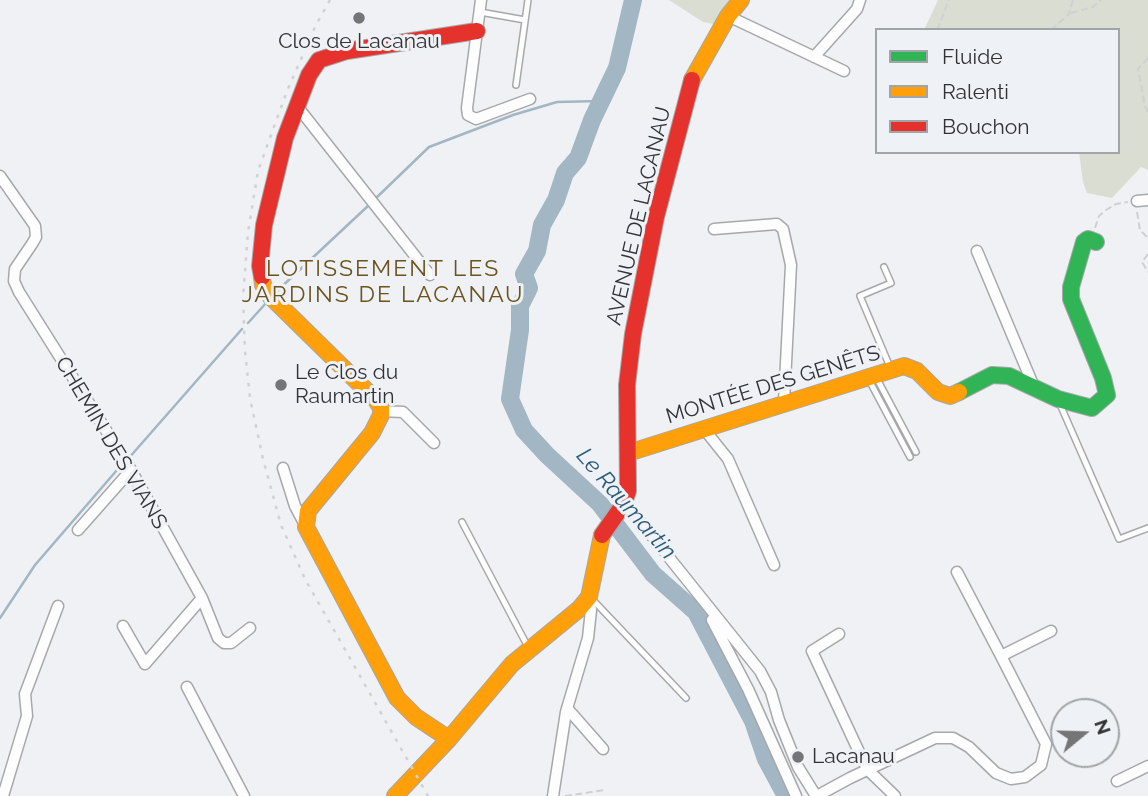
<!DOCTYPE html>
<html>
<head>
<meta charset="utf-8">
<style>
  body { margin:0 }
  #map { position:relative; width:1148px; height:796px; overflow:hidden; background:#eff1f4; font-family:Raleway,sans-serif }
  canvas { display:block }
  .legend { position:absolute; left:875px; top:28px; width:245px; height:126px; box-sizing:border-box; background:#eef1f5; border:2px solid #a2a5a8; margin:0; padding:9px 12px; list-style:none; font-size:21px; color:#313234 }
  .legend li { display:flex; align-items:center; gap:14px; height:35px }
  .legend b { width:35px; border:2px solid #a2a5a8 }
  .north { position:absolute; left:1050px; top:698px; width:70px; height:70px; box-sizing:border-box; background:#eef1f5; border:2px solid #a2a5a8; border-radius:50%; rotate:71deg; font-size:19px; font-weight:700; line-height:28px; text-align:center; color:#313234 }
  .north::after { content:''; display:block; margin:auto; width:24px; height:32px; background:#747577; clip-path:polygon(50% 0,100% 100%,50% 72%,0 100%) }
</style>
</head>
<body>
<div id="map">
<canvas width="1148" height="796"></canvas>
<ul class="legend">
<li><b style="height:9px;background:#30b455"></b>Fluide</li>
<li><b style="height:9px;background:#ff9f0a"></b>Ralenti</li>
<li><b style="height:9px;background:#e5322d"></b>Bouchon</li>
</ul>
<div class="north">N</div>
</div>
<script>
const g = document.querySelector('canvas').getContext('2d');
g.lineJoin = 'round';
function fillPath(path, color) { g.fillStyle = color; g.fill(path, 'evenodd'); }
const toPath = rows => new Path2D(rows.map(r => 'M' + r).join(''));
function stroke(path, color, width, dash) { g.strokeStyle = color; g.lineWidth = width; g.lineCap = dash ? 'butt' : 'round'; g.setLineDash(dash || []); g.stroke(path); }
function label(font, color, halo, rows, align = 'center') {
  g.font = font + ' Raleway,sans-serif'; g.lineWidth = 6; g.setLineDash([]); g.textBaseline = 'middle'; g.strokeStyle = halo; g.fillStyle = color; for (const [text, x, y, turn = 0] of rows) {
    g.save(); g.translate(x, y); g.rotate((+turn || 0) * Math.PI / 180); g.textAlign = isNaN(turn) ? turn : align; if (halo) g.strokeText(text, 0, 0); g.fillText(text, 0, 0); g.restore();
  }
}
fillPath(toPath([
  [669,0,733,0,714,24,703,22],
  [938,0,1148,0,1148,170,1141,167,1112,198,1087,193,1083,182,1079,152,1118,152,1118,30,924,30]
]), '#daddd1');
stroke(toPath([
  [374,200,429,147,513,115,557,102,601,101],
  [277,291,369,205],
  [248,323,267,302],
  [128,459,242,329],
  [0,618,35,565,117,470]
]), '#a2b6c3', 2.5);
stroke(toPath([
  [633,0,617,68,592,120,578,158,565,173,556,200,542,225,537,251,524,274,529,288,520,306,520,330,510,399,524,430,547,455,600,504,653,574,696,612,753,721,766,759,786,796]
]), '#a2b6c3', 18);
const lane = toPath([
  [480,12,525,20],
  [516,85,528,0],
  [884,267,891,283,860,296,890,367],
  [876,377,916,452],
  [869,380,910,457],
  [1059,402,1119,539,1148,528],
  [462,522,528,647],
  [592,599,686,698]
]);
const street = toPath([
  [481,0,467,108,468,115,476,119,530,99],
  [728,16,844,71],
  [814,57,857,9,860,0],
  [297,106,430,275],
  [0,176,35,226,36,237,32,244,15,269,14,281,19,292,131,470,202,598,145,664,123,626],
  [1137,201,1148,200],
  [714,229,777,224,783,229,791,265,784,402],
  [977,251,1034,387],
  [381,411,403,412,434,443],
  [704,429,728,459,774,565],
  [283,468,295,506,306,527],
  [623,505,639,520,760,671,771,692,779,720,798,767,816,796],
  [78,530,131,470],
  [957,572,1001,656],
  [202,598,218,638,224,643,231,643,250,628],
  [712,620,748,689,796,796],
  [839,634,812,651,867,769,895,796],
  [187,687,244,796],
  [567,708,603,749],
  [1117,781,1148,766],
  [3,796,27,716,25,694,58,606],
  [553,796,566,712,588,638,591,610,589,597],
  [817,796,850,778,935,738,953,738,969,747,996,773,1011,779,1025,777,1041,765,1046,744,1001,656,1051,631]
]);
const fast = toPath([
  [959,392,992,375,1009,376,1058,399,1092,408,1107,395,1103,378,1071,299,1071,287,1084,242,1088,239,1096,242]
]);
const slow = toPath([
  [692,80,728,16,741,0],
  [262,277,263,285,270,296,376,400,381,408,381,415,372,433,308,511,306,527,397,698,416,717,449,739],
  [628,453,904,366,917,371,938,392,950,396,959,392],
  [395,796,449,739,512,664,579,609,589,597,602,535]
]);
const jam = toPath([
  [262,277,260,266,264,225,285,138,309,75,319,60,347,51,477,31],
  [602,535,623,505,628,491,627,385,633,334,656,217,692,80]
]);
stroke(lane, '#a6a8aa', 8);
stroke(street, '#a6a8aa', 13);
stroke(fast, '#a6a8aa', 18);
stroke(slow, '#a6a8aa', 18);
stroke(jam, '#a6a8aa', 18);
stroke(toPath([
  [1071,13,1093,7,1101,0],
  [937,30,949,0],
  [1051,30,1069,14,1073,0],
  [1148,58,1138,69,1145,107,1148,112],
  [1137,212,1140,230,1148,238],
  [1095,228,1099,216,1106,210,1116,204,1128,202],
  [1148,254,1142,262,1148,272],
  [565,796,605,790]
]), '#d0d0d0', 2, [7, 3.5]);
stroke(lane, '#fdfdfd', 5);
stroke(street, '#fdfdfd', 10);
stroke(fast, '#30b455', 16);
stroke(slow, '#ff9f0a', 16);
stroke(jam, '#e5322d', 16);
stroke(toPath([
  [330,0,316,25,287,91,258,171,248,232,243,298,245,351,250,398,263,459,281,525,305,579,428,796]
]), '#d1d2d2', 2.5, [3.5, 7]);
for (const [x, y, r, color] of [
  [359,18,7,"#747577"],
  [281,385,7,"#747577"],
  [798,757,7,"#747577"]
]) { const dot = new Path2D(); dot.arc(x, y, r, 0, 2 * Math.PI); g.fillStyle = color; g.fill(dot); stroke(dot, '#eef1f5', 2.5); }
label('21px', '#313234', '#eef1f5', [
  ["Clos de Lacanau",359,42,"center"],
  ["Le Clos du",295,373],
  ["Raumartin",295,397],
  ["Lacanau",812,757]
], 'left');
label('21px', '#313234', '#eef1f5', [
  ["AVENUE DE LACANAU",639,216,-77],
  ["MONTÉE DES GENÊTS",773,385,-17],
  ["CHEMIN DES VIANS",111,443,59]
]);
g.letterSpacing = '2px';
label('23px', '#6d531b', '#eef1f5', [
  ["LOTISSEMENT LES",383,269],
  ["JARDINS DE LACANAU",383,295]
]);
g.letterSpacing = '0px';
label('italic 23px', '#2b5b78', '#eef1f5', [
  ["Le Raumartin",626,504,49]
]);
</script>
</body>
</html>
